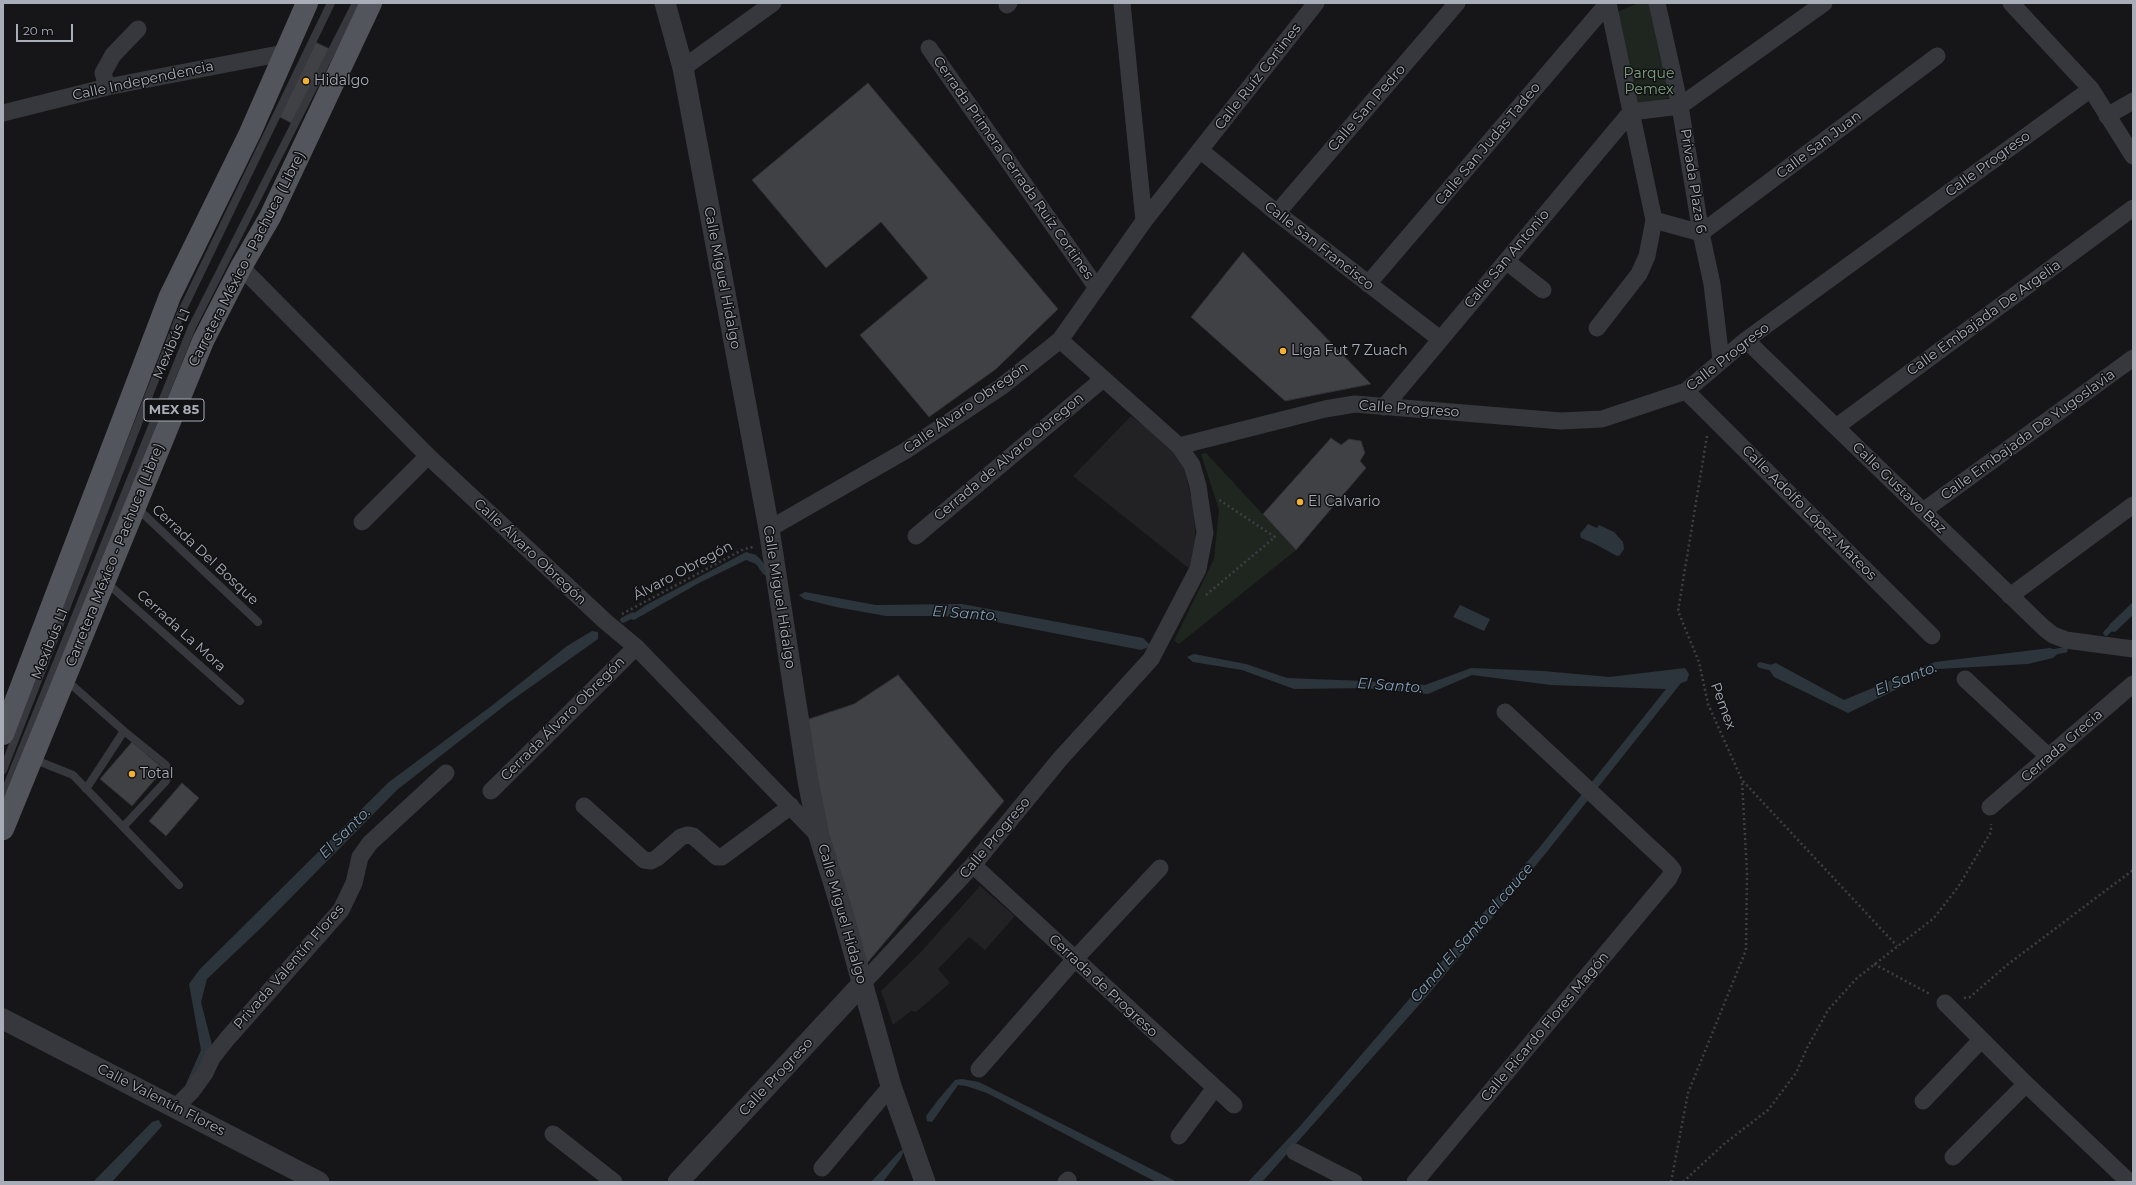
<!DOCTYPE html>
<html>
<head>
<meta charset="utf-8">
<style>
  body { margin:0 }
  #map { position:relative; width:2136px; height:1185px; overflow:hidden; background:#161618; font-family:Montserrat,sans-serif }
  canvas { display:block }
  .frame { position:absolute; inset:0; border:4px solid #a8adb8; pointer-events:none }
  .scale { position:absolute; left:16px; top:24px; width:57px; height:18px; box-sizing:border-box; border:2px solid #a8adb8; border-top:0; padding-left:5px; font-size:12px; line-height:14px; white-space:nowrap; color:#a8adb8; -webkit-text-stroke:3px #111113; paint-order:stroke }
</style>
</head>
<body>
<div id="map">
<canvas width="2136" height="1185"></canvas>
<div class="frame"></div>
<div class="scale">20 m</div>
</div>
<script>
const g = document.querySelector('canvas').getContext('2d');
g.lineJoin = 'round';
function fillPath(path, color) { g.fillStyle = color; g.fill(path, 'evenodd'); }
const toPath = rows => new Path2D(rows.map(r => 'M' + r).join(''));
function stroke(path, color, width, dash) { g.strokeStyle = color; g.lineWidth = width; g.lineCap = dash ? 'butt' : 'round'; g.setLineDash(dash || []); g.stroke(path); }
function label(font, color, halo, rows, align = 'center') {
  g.font = font + ' Montserrat,sans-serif'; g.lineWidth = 3; g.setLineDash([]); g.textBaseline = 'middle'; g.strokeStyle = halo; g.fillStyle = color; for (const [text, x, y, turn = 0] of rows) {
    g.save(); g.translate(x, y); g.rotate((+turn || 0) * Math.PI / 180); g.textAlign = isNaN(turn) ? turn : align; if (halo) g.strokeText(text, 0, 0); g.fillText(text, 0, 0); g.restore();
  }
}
fillPath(toPath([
  [1131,416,1182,456,1193,507,1196,541,1191,570,1073,476],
  [980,886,1015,916,985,950,969,937,938,969,950,983,916,1012,911,1011,893,1025,881,991,920,953]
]), '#222225');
fillPath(toPath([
  [1638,3,1650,3,1671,97,1636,107,1615,13],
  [1206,453,1296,550,1179,644,1174,641,1214,559,1219,510,1201,454]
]), '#1e261f');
fillPath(toPath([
  [1588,524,1597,528,1599,525,1614,532,1623,542,1624,549,1620,555,1617,556,1593,543,1581,538,1580,534],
  [746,552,756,555,762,561,767,569,769,577,763,574,756,564,746,560,699,583,634,620,627,618,646,605],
  [805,592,876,605,962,604,1143,638,1151,646,1141,650,991,621,943,616,886,616,836,607,804,599,799,595],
  [2133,602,2133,615,2115,632,2109,631,2109,625],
  [1460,605,1490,619,1484,631,1453,617],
  [592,631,598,632,598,639,508,703,397,790,263,926,207,979,201,1002,212,1045,207,1065,185,1086,201,1050,189,984,200,969,389,782,494,704,567,646],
  [2050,648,2060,651,2053,658,2028,664,1938,669,1848,713,1774,677,1767,666,1776,663,1844,700,1935,662],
  [1194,654,1246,664,1287,678,1364,681,1425,685,1471,668,1543,671,1609,677,1685,668,1689,674,1687,681,1681,683,1546,853,1427,996,1262,1182,1248,1182,1301,1125,1539,848,1666,689,1551,685,1472,675,1428,694,1365,688,1294,689,1242,670,1193,662,1187,657],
  [962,1079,979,1082,1177,1182,1156,1182,987,1093,966,1086,958,1085,932,1122,927,1121,926,1116,938,1100,955,1080],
  [159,1120,162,1126,112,1182,93,1182,152,1122],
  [905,1148,901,1158,883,1182,871,1182,899,1152]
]), '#2c353c');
stroke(toPath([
  [623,620,633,615],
  [2106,633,2114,625],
  [2053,652,2065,650],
  [1760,665,1772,668]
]), '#2c353c', 5.5);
const building = toPath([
  [315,42,330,49,293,124,278,116,315,42],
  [868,83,1058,309,996,369,929,417,860,335,928,278,881,222,826,268,752,180,868,83],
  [1243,252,1371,384,1285,401,1191,317,1243,252],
  [1331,438,1341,445,1349,439,1361,441,1365,453,1360,461,1366,468,1296,550,1263,514,1331,438],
  [898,675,1004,801,862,969,830,851,806,720,854,704,898,675],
  [132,742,164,769,132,806,100,779,132,742],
  [182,783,199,798,166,836,149,821,182,783]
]);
fillPath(building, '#404145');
stroke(building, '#303034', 1);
stroke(toPath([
  [1707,436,1678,611,1699,662,1708,704,1742,780,1897,946],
  [1206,595,1275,537,1218,499],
  [622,614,744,549,753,547],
  [1874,964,1930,994],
  [1964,998,1970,997,2007,965,2133,870],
  [1671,1182,1688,1093,1746,950,1747,873,1742,781],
  [1683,1182,1724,1144,1768,1110,1796,1073,1807,1048,1828,1010,1857,978,1934,918,1958,887,1991,832,1991,824]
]), '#3d3f44', 2.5, [2, 3]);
stroke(toPath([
  [136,507,258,622],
  [106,582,240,701],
  [65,679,124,731,86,789],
  [33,759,73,775,179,885],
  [3,770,181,313,331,3],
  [3,796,192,327,356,3],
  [123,827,166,781,169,772,166,765,124,731]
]), '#37383d', 8);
stroke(toPath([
  [1122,3,1144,221],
  [1657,3,1680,106,1701,233,1712,284,1721,360],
  [2011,3,2091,89,2133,156],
  [1007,5,1009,3],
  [929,48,1097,288],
  [683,68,773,3],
  [107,87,103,73,113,55,138,29],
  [3,113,107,87,284,53],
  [2107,116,2133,101],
  [1200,150,1277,213,1440,339],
  [1277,213,1457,3],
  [1654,220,1701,233,1937,56],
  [1506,261,1543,290],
  [241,267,428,456,606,622,636,647,819,836],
  [1368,284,1608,3],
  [1597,328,1639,274,1647,256,1654,220,1608,3],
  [1746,340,2044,628,2053,635,2066,640,2133,649],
  [1686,391,1932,636],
  [1384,407,1631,112,1680,106,1824,3],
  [1836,427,2133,208],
  [1179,446,1325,409,1355,404,1561,421,1602,419,1686,391,1746,340,2091,89],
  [1923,511,2133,358],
  [362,522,428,456],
  [769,529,905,451,1001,387,1060,340,1144,221,1316,3],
  [916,536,1103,379],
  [2010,596,2133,505],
  [1965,679,2049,757],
  [491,791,636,647],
  [584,806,644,860,651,861,657,858,681,837,687,835,693,836,717,857,722,857,791,806],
  [1990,807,2133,684],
  [973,865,1234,1105],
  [862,984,973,865,1060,759,1151,659,1198,569,1205,533,1198,486,1192,465,1179,446,1060,340],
  [1945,1003,2026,1084,2127,1180],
  [979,1069,1075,959,1160,868],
  [1923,1101,1981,1040],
  [175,1108,192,1091,205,1073,212,1058,227,1039,341,910,354,883,360,857,370,843,446,773],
  [553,1134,614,1182],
  [1179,1136,1214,1089],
  [1295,1152,1354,1182],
  [1953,1157,2026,1084],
  [822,1168,891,1086],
  [1066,1182,1068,1180],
  [1415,1182,1669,878,1673,870,1668,864,1505,712]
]), '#37383d', 17);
stroke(toPath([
  [665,3,683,68,769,529,808,781,819,836,842,910,891,1086,925,1182],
  [3,1019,319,1182],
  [678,1182,862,984]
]), '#37383d', 21);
stroke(toPath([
  [3,734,170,296,250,133,307,3],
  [3,829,203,341,241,267,270,217,371,3]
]), '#53555c', 22);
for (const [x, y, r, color] of [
  [306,81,4,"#f2b134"],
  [1283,351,4,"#f2b134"],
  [1300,502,4,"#f2b134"],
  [132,774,4,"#f2b134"]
]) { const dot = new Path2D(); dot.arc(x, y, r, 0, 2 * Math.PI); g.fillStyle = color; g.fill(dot); stroke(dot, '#111113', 1.5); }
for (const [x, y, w] of [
  [174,410,60]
]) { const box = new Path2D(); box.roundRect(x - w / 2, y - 11, w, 22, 3); g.fillStyle = '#111113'; g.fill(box); stroke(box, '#a8adb8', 1); }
label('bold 13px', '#a8adb8', null, [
  ["MEX 85",174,410]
]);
label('14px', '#7fa381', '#111113', [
  ["Parque",1649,74],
  ["Pemex",1649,90]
]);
label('14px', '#a8adb8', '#111113', [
  ["Calle Ruíz Cortines",1258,77,-52],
  ["Calle Independencia",143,81,-12],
  ["Calle San Pedro",1367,108,-49],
  ["Calle San Judas Tadeo",1488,144,-50],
  ["Calle San Juan",1819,145,-37],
  ["Calle Progreso",1988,164,-36],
  ["Cerrada Primera Cerrada Ruíz Cortines",1013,168,55],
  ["Privada Plaza 6",1693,181,81],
  ["Calle San Francisco",1319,246,38],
  ["Carretera México - Pachuca (Libre)",247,259,-63],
  ["Calle San Antonio",1507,259,-50],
  ["Calle Miguel Hidalgo",722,278,79],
  ["Calle Embajada De Argelia",1984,318,-36],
  ["Mexibús L1",172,344,-67],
  ["Calle Progreso",1728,357,-38],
  ["Calle Álvaro Obregón",966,408,-35],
  ["Calle Progreso",1409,409,4],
  ["Calle Embajada De Yugoslavia",2028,435,-36],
  ["Cerrada de Alvaro Obregon",1009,457,-40],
  ["Calle Gustavo Baz",1899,488,44],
  ["Calle Adolfo López Mateos",1809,513,45],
  ["Calle Álvaro Obregón",530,552,43],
  ["Carretera México - Pachuca (Libre)",115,555,-68],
  ["Cerrada Del Bosque",205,555,43],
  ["Álvaro Obregón",683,571,-28],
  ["Calle Miguel Hidalgo",779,597,81],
  ["Cerrada La Mora",181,631,42],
  ["Mexibús L1",50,644,-68],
  ["Pemex",1723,706,70],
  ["Cerrada Álvaro Obregón",563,719,-45],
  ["Cerrada Grecia",2062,746,-41],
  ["Calle Progreso",995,838,-50],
  ["Calle Miguel Hidalgo",842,914,74],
  ["Privada Valentín Flores",289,967,-49],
  ["Cerrada de Progreso",1103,986,43],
  ["Calle Ricardo Flores Magón",1545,1027,-50],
  ["Calle Progreso",776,1077,-47],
  ["Calle Valentín Flores",161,1100,27]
]);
label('14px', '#a8adb8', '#111113', [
  ["Hidalgo",314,81],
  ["Liga Fut 7 Zuach",1291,351],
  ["El Calvario",1308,502],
  ["Total",140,774]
], 'left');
label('italic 15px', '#7f9bb3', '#111113', [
  ["El Santo.",965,614,4],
  ["El Santo.",1906,679,-22],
  ["El Santo.",1390,686,4],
  ["El Santo.",345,833,-45],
  ["Canal El Santo el cauce",1472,933,-49]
]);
</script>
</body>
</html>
